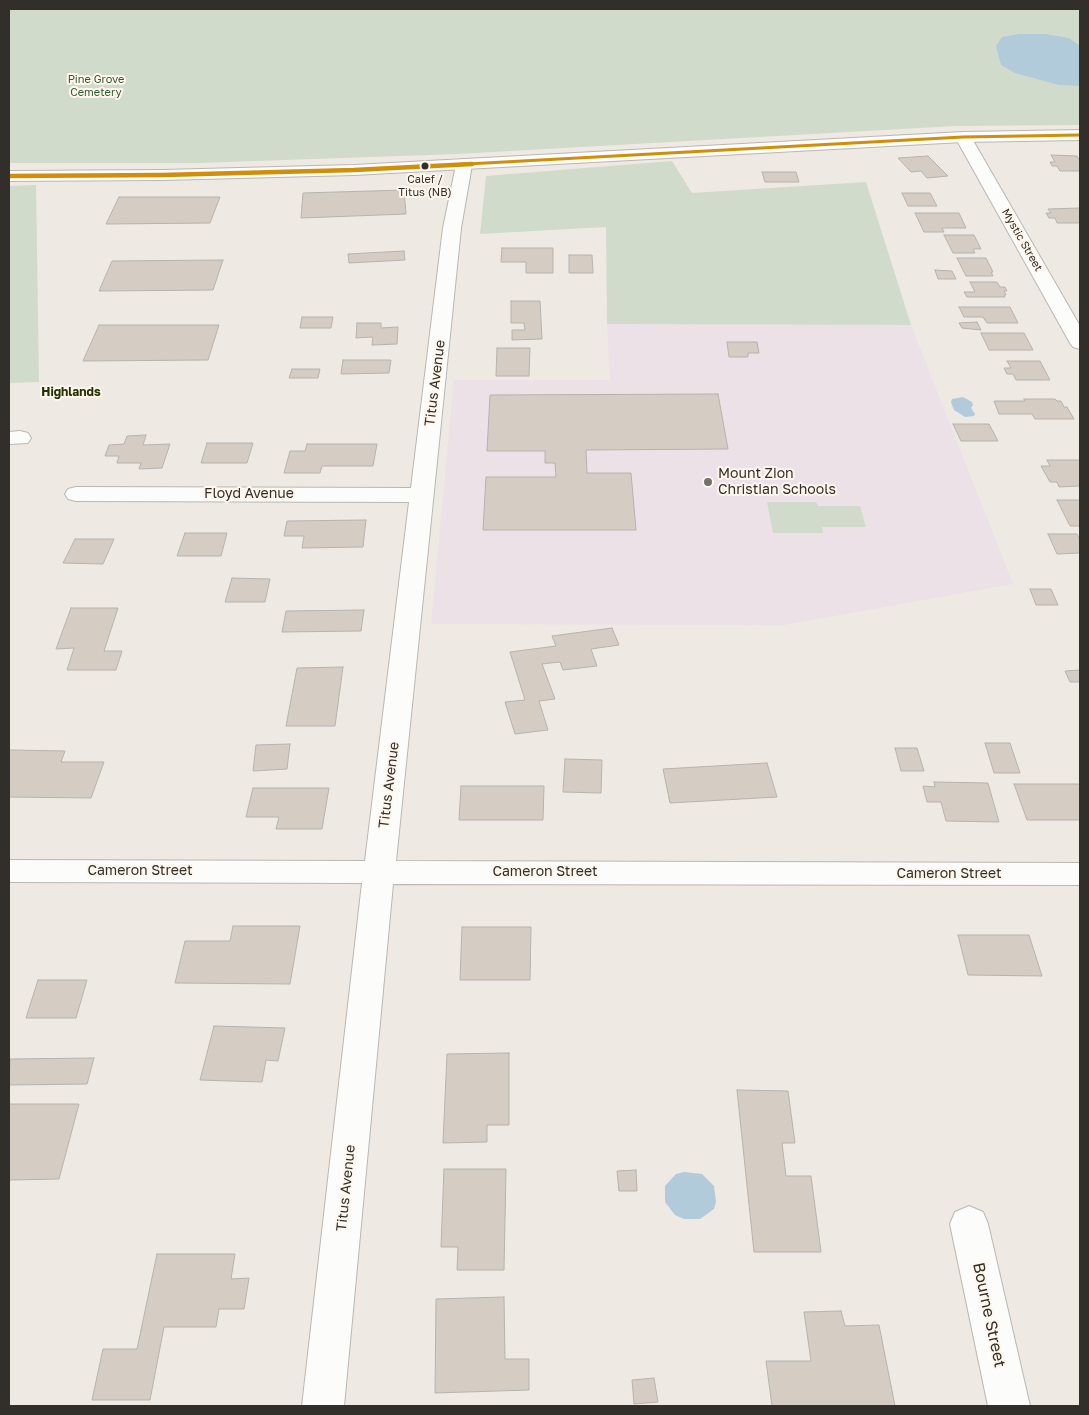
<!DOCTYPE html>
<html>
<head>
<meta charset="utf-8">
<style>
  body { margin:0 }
  #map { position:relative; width:1089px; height:1415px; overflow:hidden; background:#eee9e3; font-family:"Golos Text",sans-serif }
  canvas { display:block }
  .frame { position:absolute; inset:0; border:10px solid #322f2b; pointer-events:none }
</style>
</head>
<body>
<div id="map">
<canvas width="1089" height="1415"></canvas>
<div class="frame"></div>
</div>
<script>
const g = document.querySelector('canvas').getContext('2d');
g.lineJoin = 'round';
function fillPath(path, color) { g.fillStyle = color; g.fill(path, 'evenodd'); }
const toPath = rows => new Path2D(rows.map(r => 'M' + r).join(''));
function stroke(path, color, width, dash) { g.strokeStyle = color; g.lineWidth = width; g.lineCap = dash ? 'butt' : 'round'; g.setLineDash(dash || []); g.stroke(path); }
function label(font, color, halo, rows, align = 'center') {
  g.font = font + ' "Golos Text",sans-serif'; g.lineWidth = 4; g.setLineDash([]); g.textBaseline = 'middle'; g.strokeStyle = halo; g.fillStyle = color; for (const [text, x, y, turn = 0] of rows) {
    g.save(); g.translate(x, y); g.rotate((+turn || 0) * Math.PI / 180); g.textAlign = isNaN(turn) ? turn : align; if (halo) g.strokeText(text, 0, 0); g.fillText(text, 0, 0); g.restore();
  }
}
fillPath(toPath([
  [607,324,911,325,1013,584,784,625,431,624,454,380,610,380]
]), '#ede1e8');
fillPath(toPath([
  [9,9,1080,9,1080,125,955,126,457,154,199,163,9,163],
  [672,161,692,193,866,182,911,325,607,324,606,227,480,234,486,176],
  [36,185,39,382,9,383,9,186],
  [767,502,816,502,818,506,860,506,866,527,822,527,823,533,773,533]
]), '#d1dbcb');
fillPath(toPath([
  [1019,34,1045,34,1069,38,1080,46,1080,86,1059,85,1015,73,1001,65,996,46,1002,37],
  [963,397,972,402,973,405,971,408,975,414,974,416,965,417,954,410,951,402,952,399],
  [684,1172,702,1174,714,1186,716,1202,714,1209,700,1219,684,1219,675,1215,665,1202,665,1186,676,1174]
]), '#b1cbdb');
const building = toPath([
  [1051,155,1077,156,1080,161,1080,171,1060,171,1057,166,1052,166,1050,162,1055,162,1051,155],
  [928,156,948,176,927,178,921,171,911,172,898,158,928,156],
  [762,172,796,172,799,182,765,182,762,172],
  [404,190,406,214,301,218,303,193,404,190],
  [902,193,930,193,937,206,908,206,902,193],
  [119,197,220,197,210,223,106,224,119,197],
  [1080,208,1080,223,1057,223,1055,218,1049,218,1046,213,1051,213,1048,209,1080,208],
  [915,213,959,213,966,228,942,228,944,232,924,232,915,213],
  [944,235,974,235,981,249,973,249,975,253,953,253,944,235],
  [502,248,553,248,553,273,526,273,526,262,501,262,502,248],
  [404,251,405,260,349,263,348,254,404,251],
  [569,255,592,255,593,273,569,273,569,255],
  [957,258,986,258,993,272,991,272,993,276,966,276,957,258],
  [223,260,213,290,99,291,112,261,223,260],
  [935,270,952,271,956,279,938,279,935,270],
  [970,282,997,282,1000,287,1005,287,1007,291,1004,291,1006,295,1004,295,1005,297,967,297,964,292,975,292,970,282],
  [511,301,540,301,542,339,512,340,512,330,525,330,524,323,511,323,511,301],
  [959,307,1010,307,1018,323,987,323,983,317,964,317,959,307],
  [302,317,333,317,331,328,300,328,302,317],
  [977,322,981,330,962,328,959,323,977,322],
  [357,323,381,323,381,328,398,327,397,344,372,345,373,337,356,338,357,323],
  [99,325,219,325,208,360,83,361,99,325],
  [981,333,1024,333,1033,350,989,350,981,333],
  [727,342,757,342,759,353,748,353,748,357,729,357,727,342],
  [497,348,530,348,529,376,496,376,497,348],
  [343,360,391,360,389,373,341,374,343,360],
  [1007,361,1040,361,1050,380,1016,380,1013,374,1007,374,1004,368,1011,368,1007,361],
  [292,369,320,369,318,378,289,378,292,369],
  [718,394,728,449,586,450,587,473,631,473,636,530,483,530,486,477,556,477,555,463,545,463,545,451,487,451,490,395,718,394],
  [1024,399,1055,399,1057,401,1061,401,1064,407,1067,407,1074,419,1035,419,1032,414,999,414,994,401,1025,401,1024,399],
  [953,424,989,424,998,441,961,441,953,424],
  [146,435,143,445,170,444,162,468,139,469,141,463,117,463,119,456,105,456,109,445,124,444,127,436,146,435],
  [207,443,253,443,247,463,201,463,207,443],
  [307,444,377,444,373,466,322,466,320,473,284,473,290,451,305,451,307,444],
  [1047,460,1080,460,1080,486,1059,487,1057,482,1050,482,1041,466,1050,466,1047,460],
  [1057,500,1080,500,1080,526,1070,526,1057,500],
  [366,520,363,547,302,548,304,536,284,536,287,521,366,520],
  [185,533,227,533,221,556,177,556,185,533],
  [1048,534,1077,534,1080,540,1080,553,1057,554,1048,534],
  [75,539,114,539,103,564,63,563,75,539],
  [232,578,270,579,265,602,225,602,232,578],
  [1030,589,1051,589,1058,605,1036,605,1030,589],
  [71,608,118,608,104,651,122,651,116,670,67,670,74,648,56,649,71,608],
  [364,610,361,631,282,632,286,611,364,610],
  [612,628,619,645,591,649,597,666,563,670,560,662,542,664,555,699,539,701,548,730,515,734,505,702,525,700,510,652,556,646,552,636,612,628],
  [343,667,335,726,286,726,297,668,343,667],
  [1080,670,1080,682,1070,682,1065,671,1080,670],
  [985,743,1010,743,1020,773,994,773,985,743],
  [290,744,287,769,253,771,256,745,290,744],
  [895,748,917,748,924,771,901,771,895,748],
  [9,750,65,751,61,762,104,762,91,798,9,797,9,750],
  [565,759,602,760,601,793,563,792,565,759],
  [767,763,777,797,670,803,663,769,767,763],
  [934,782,988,783,999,822,946,821,941,802,927,802,923,786,935,787,934,782],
  [1014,784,1080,784,1080,820,1027,820,1014,784],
  [461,786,544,786,543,820,459,820,461,786],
  [253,788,329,788,322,829,276,829,279,817,246,817,253,788],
  [233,926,300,926,290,984,175,983,185,941,230,941,233,926],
  [462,927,531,927,530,980,460,980,462,927],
  [958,935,1029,935,1042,976,968,975,958,935],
  [38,980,87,980,76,1018,26,1018,38,980],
  [214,1026,285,1028,278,1061,266,1060,262,1082,200,1080,214,1026],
  [509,1053,509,1125,487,1125,487,1142,443,1143,447,1054,509,1053],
  [94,1058,87,1084,9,1085,10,1059,94,1058],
  [737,1090,788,1091,795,1143,782,1143,786,1176,811,1176,821,1252,754,1252,737,1090],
  [9,1104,79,1104,59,1179,9,1180,9,1104],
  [444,1169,506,1169,504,1270,457,1270,458,1247,441,1247,444,1169],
  [636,1170,637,1191,619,1191,617,1171,636,1170],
  [157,1254,235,1254,231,1279,249,1278,244,1309,219,1309,216,1327,164,1327,150,1400,92,1400,103,1349,137,1349,157,1254],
  [504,1297,505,1359,529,1359,529,1390,435,1393,436,1299,504,1297],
  [841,1311,845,1326,879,1325,895,1406,772,1406,766,1361,811,1361,804,1312,841,1311],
  [654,1378,658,1402,634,1404,632,1380,654,1378]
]);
fillPath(building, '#d5cdc4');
stroke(building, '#b6b2ae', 1);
const minor = toPath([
  [963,132,968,134,971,137,1080,326,1080,349,1073,347,1070,343,955,137,958,134,963,132],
  [464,160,470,162,472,165,461,228,396,861,1080,863,1080,885,393,884,344,1406,302,1406,362,883,9,882,9,860,365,861,409,502,76,501,68,499,65,494,68,489,76,487,411,488,443,228,456,165,458,162,464,160],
  [20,431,28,433,31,438,28,443,9,444,9,432,20,431],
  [969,1206,983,1212,988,1224,1030,1406,988,1406,950,1224,955,1212,969,1206]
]);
const major = toPath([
  [1080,130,1080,140,963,142,354,175,163,180,9,181,9,171,163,170,354,165,963,132,1080,130]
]);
stroke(minor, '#bab7b3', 2);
stroke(major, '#bab7b3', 2);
fillPath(minor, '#fcfcfb');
fillPath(major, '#fcfcfb');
stroke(toPath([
  [449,165,963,137,1080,135]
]), '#d08e09', 3);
stroke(toPath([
  [9,176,163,175,354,170,472,164]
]), '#d08e09', 4.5);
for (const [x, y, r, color] of [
  [425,166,4.5,"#322f2b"],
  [708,482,5,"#74706b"]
]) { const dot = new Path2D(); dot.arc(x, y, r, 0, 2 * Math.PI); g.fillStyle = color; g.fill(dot); stroke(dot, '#fff7ed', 2); }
label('11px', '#305b2f', '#fff7ed', [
  ["Pine Grove",96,80],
  ["Cemetery",96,93]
]);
label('11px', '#322f2b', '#fff7ed', [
  ["Calef /",425,180],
  ["Titus (NB)",425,193]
]);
label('11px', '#322f2b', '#fff7ed', [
  ["Mystic Street",1022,240,60]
]);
label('bold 12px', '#213300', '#fff7ed', [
  ["Highlands",71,392]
]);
label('14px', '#322f2b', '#fff7ed', [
  ["Titus Avenue",435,383,-83],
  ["Floyd Avenue",249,494],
  ["Titus Avenue",389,785,-83],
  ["Cameron Street",140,871],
  ["Cameron Street",545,872],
  ["Cameron Street",949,874],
  ["Titus Avenue",346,1188,-84]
]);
label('14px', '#322f2b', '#fff7ed', [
  ["Mount Zion",718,474],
  ["Christian Schools",718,490]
], 'left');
label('16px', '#322f2b', '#fff7ed', [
  ["Bourne Street",989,1315,78]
]);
</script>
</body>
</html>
